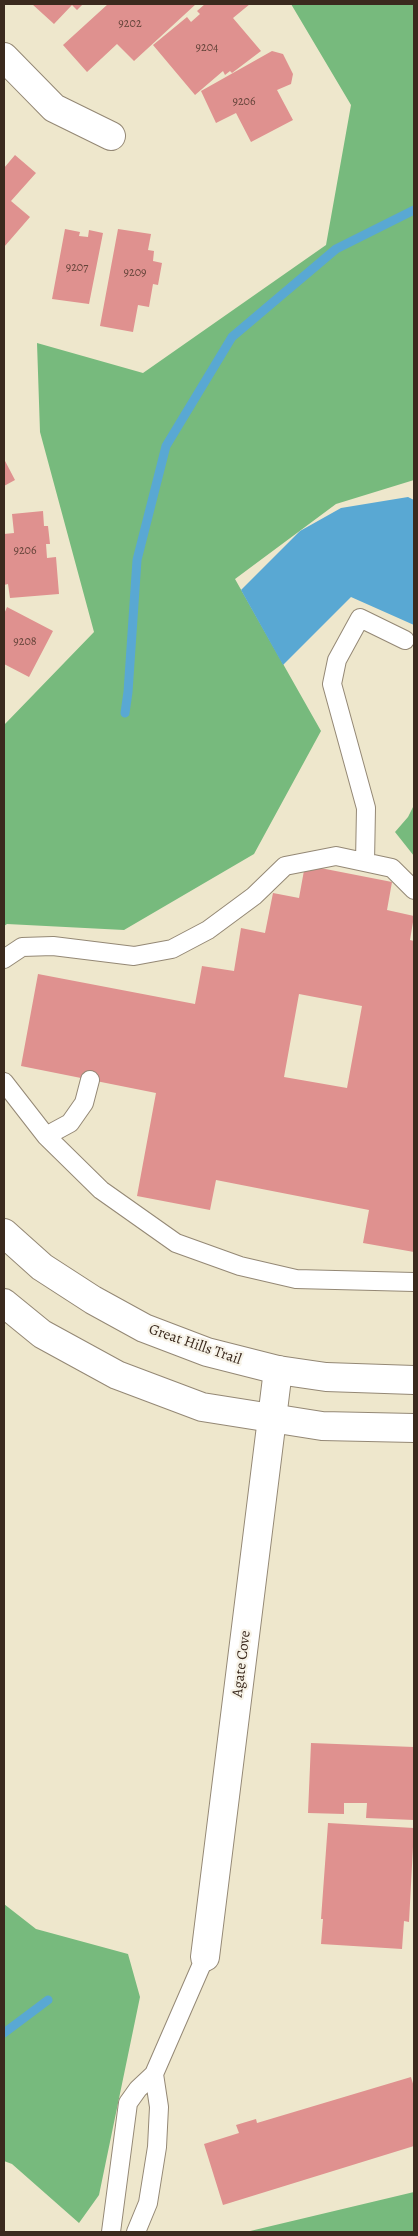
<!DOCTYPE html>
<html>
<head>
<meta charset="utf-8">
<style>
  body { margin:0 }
  #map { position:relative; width:418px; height:2236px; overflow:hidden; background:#eee7cc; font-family:Alegreya,serif }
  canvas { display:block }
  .frame { position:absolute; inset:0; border:5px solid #3b2a1e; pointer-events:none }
</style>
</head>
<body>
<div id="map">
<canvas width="418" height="2236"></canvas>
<div class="frame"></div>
</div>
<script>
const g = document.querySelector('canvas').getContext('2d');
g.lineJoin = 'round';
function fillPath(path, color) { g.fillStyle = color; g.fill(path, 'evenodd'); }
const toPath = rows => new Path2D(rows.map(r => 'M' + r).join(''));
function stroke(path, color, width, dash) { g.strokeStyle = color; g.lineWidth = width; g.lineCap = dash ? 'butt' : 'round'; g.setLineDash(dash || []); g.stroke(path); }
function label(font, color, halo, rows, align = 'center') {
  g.font = font + ' Alegreya,serif'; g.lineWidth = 4.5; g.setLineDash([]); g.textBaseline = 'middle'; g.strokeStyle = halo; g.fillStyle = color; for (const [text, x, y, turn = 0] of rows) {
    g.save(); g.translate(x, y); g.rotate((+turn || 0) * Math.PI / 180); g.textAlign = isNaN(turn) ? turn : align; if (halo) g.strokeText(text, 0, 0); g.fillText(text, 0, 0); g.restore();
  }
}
fillPath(toPath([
  [291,4,414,4,414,480,336,504,235,579,321,731,254,854,124,930,7,924,4,926,4,725,94,632,40,432,37,343,143,373,326,245,351,105],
  [414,805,414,856,395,832,408,817],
  [4,1904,36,1929,128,1954,140,1997,99,2195,79,2223,12,2164,4,2161],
  [414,2192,414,2232,246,2232]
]), '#77ba7d');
fillPath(toPath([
  [408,497,414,500,414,625,351,597,283,665,241,590,300,531,341,508]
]), '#59a8d3');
stroke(toPath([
  [125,713,128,692,137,560,166,446,232,337,336,249,414,210],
  [4,2033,48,2000]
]), '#59a8d3', 9);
fillPath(toPath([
  [32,4,83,4,77,10,72,5,54,24],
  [108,4,196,4,134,61,117,44,87,72,63,45],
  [205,4,250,4,233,18,261,51,232,73,230,71,225,75,223,71,195,95,153,45,187,17,191,22,200,14,197,11],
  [272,51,283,54,293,74,291,84,277,90,293,120,251,142,236,113,216,123,201,91],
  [15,155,36,173,11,201,30,217,4,247,4,168],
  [65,229,80,232,79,236,88,237,89,230,103,233,89,304,52,299],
  [118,229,151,234,148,250,154,251,153,261,162,263,158,285,153,284,149,307,138,305,133,332,100,326],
  [4,459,15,480,4,486],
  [43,511,44,526,48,526,50,544,46,544,47,558,56,557,59,594,10,598,8,584,4,585,4,534,14,533,12,514],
  [7,607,53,631,29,677,4,664,4,614],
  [305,865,392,882,387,910,414,916,410,940,414,941,414,1252,363,1243,369,1210,216,1180,210,1210,137,1196,156,1093,21,1066,38,974,195,1004,202,966,234,971,241,928,265,933,273,893,299,898],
  [299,994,362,1006,347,1088,284,1077],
  [311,1743,414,1747,414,1820,366,1818,367,1803,344,1803,344,1814,308,1813],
  [328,1823,414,1828,409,1922,404,1921,402,1949,321,1944,323,1919,321,1919],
  [411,2077,414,2087,414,2146,223,2205,204,2144,239,2133,236,2125,256,2119,257,2123]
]), '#df918f');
const lane = toPath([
  [365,862,366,808,332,684,337,660,360,618,405,640],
  [4,959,22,947,53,946,134,956,172,949,208,930,254,896,285,866,336,856,392,868,414,890],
  [4,1082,46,1136,101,1190,176,1243,240,1266,296,1279,414,1282],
  [46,1136,70,1123,84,1103,90,1080],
  [111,2232,128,2103,138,2089,154,2074,205,1957],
  [136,2232,148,2203,157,2147,159,2107,154,2074]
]);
const street = toPath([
  [4,57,54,108,111,136],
  [205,1957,278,1370]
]);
const secondary = toPath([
  [4,1233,42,1267,93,1300,144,1328,207,1352,278,1370,326,1377,414,1380],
  [4,1303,42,1334,117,1375,202,1407,322,1426,414,1428]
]);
stroke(lane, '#948875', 20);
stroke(street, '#948875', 30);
stroke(secondary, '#948875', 30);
stroke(lane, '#fff', 18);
stroke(street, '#fff', 28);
stroke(secondary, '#fff', 28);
label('12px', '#64443a', null, [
  ["9202",130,24],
  ["9204",207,48],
  ["9206",244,102],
  ["9207",77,268],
  ["9209",135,273],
  ["9206",25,551],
  ["9208",25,642]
]);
label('15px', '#3b2a1e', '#f7f3e8', [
  ["Great Hills Trail",195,1345,19],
  ["Agate Cove",242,1664,-83]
]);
</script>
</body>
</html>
